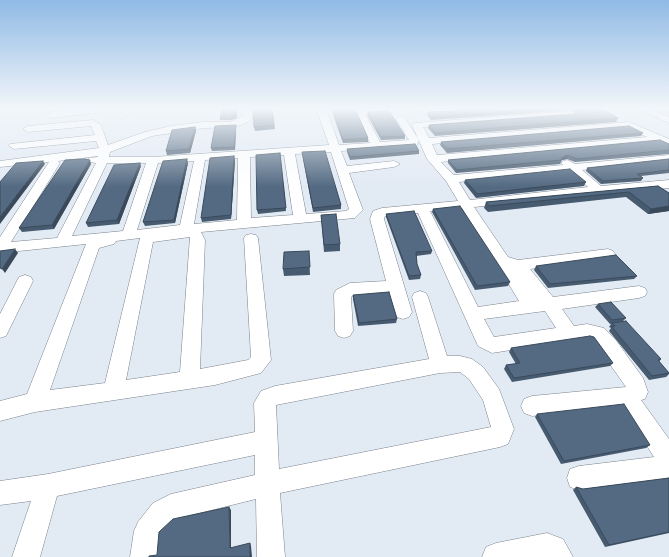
<!DOCTYPE html>
<html>
<head>
<meta charset="utf-8">
<style>
  body { margin:0 }
  canvas { display:block; background:#e2eaf4 }
</style>
</head>
<body>
<canvas width="669" height="557"></canvas>
<script>
const g = document.querySelector('canvas').getContext('2d');
g.lineJoin = 'round';
const toPath = rows => new Path2D(rows.map(r => 'M' + r).join(''));
function stroke(path, color, width, dash) { g.strokeStyle = color; g.lineWidth = width; g.lineCap = dash ? 'butt' : 'round'; g.setLineDash(dash || []); g.stroke(path); }
function fillPath(path, color) { g.fillStyle = color; g.fill(path, 'evenodd'); }
const minor = toPath([
  [76,109,103,109,99,112,52,118,47,115,52,112,76,109],
  [123,109,132,109,129,114,126,115,121,112,123,109],
  [242,109,252,109,253,117,248,122,235,127,203,128,152,136,110,152,109,157,153,157,329,145,317,111,319,109,325,109,327,111,339,145,370,143,354,109,399,109,395,112,365,114,380,142,409,140,396,119,401,116,404,117,419,140,417,145,413,146,341,151,347,166,394,161,400,164,394,167,349,173,363,210,355,218,201,232,205,240,200,369,248,360,251,357,244,238,246,235,251,234,256,235,258,238,271,360,261,373,215,385,35,412,0,421,0,401,27,394,86,244,0,253,0,237,49,162,0,167,0,161,99,148,96,141,14,149,9,146,10,144,95,135,91,126,28,132,23,129,28,126,93,120,101,125,108,145,145,132,171,126,203,122,231,122,243,116,242,109],
  [331,152,349,209,346,211,306,214,295,154,331,152],
  [284,155,293,215,251,218,250,157,284,155],
  [98,156,98,157,89,158,87,160,89,162,96,163,57,238,11,242,60,163,58,161,98,156],
  [238,158,237,220,194,224,205,160,238,158],
  [194,161,180,225,137,230,158,163,194,161],
  [107,163,146,163,123,231,72,236,107,163],
  [190,237,180,372,126,380,153,242,190,237],
  [140,238,105,383,50,390,99,248,114,244,116,241,140,238],
  [424,109,459,109,455,112,427,114,424,113,424,109],
  [638,109,650,109,669,117,669,123,638,109],
  [571,111,574,112,574,116,423,127,429,138,629,122,669,139,669,146,658,142,441,162,454,175,563,165,561,163,563,161,567,160,575,164,669,155,669,161,582,170,601,186,669,180,669,188,474,207,508,257,518,260,608,249,613,251,615,254,613,257,608,259,530,269,553,297,639,286,645,288,647,292,645,296,639,298,562,309,574,326,587,324,604,328,615,339,643,378,648,392,645,399,641,400,669,439,669,479,579,490,570,487,567,478,570,469,579,466,654,457,621,406,532,416,524,413,521,406,524,399,532,396,626,387,592,339,587,338,492,353,478,346,418,213,385,216,384,219,412,312,409,317,403,319,397,317,389,292,354,295,351,297,353,331,350,336,344,338,338,336,335,331,334,294,336,290,350,283,386,281,370,219,373,211,382,208,458,201,446,181,427,159,412,125,414,123,571,111],
  [628,128,647,137,437,155,432,144,628,128],
  [569,171,588,187,470,200,459,182,569,171],
  [462,208,519,301,478,307,430,211,462,208],
  [545,311,556,328,494,337,484,319,545,311],
  [25,275,31,277,33,281,6,336,0,338,0,314,19,277,25,275],
  [420,291,426,293,428,297,447,356,460,356,472,359,483,367,499,389,514,429,508,444,500,447,280,493,285,557,257,557,256,499,175,519,160,534,158,557,130,557,134,531,138,522,153,503,171,494,255,475,255,455,57,496,40,557,12,557,31,501,0,505,0,481,48,474,255,432,254,403,261,391,275,386,429,359,412,297,414,293,420,291],
  [460,372,469,379,483,400,491,427,279,469,276,405,440,373,460,372],
  [547,533,563,539,573,557,482,557,486,547,496,543,547,533]
]);
stroke(minor, '#7b838c', 1);
fillPath(minor, '#fff');
fillPath(toPath([
  [272,109,275,129,255,131,254,127],
  [331,109,355,109,368,138,368,142,343,143],
  [458,109,602,109,618,118,616,122,435,136,428,128,429,125,575,115,576,112,571,110,431,120,427,115,428,112,456,111],
  [368,112,405,136,405,139,381,140,367,115],
  [220,117,237,118,231,120,220,120],
  [195,127,196,131,190,153,167,155,166,151],
  [236,128,235,150,212,151,211,148],
  [643,133,641,136,447,153,440,145,441,142],
  [669,144,669,154,575,162,567,159,562,160,560,164,456,173,448,163,448,160],
  [347,149,419,151,419,154,350,160,347,152],
  [302,152,341,205,341,209,313,212],
  [280,153,286,211,258,214,257,210],
  [669,159,669,173,641,176,643,178,641,181,601,184,586,171,587,168],
  [235,160,231,219,202,222,201,218],
  [188,163,175,223,145,226,143,222],
  [91,164,54,229,22,232,19,228],
  [141,166,119,224,88,227,86,223],
  [465,180,586,182,584,186,476,198,464,183],
  [658,186,669,193,669,211,648,214,626,197,488,212,484,208,486,202],
  [433,209,510,282,508,286,475,290,432,212],
  [386,214,432,251,431,254,416,256,417,264,421,275,420,279,409,280,386,217],
  [321,215,340,244,340,251,324,252],
  [309,251,310,275,284,276,283,269],
  [536,266,637,276,634,279,548,288,534,270],
  [353,295,397,319,396,323,358,326,353,299],
  [598,304,626,318,623,321,661,359,659,362,669,373,669,374,666,377,649,380,609,331,611,328,609,327,611,324,610,324,595,307],
  [511,348,613,363,610,366,512,382,504,369,506,365,516,364,509,352],
  [537,414,650,445,646,448,561,464,535,417],
  [669,478,669,533,605,547,573,490,576,487,583,489]
]), '#475b70');
fillPath(toPath([
  [236,109,237,109,237,118,231,120,230,117],
  [236,125,236,128,235,150,234,147],
  [195,127,196,131,190,153,189,149],
  [568,155,567,159,562,160,560,164,563,157],
  [234,156,235,160,231,219,231,215],
  [187,159,188,163,175,223,174,220],
  [90,160,91,164,54,229,52,225],
  [43,161,45,164,0,224,0,217],
  [140,163,141,166,119,224,117,220],
  [669,206,669,211,648,214,651,209],
  [15,249,18,253,5,273,2,269],
  [229,507,231,510,231,550,230,548],
  [250,543,251,546,252,557,250,557]
]), '#3a4a5b');
const building = toPath([
  [223,109,236,109,236,114,230,117,220,117,223,109],
  [253,109,272,109,274,125,254,127,253,109],
  [332,109,355,109,368,138,343,140,332,109],
  [458,109,537,109,432,117,428,112,456,111,458,109],
  [577,109,602,109,618,118,435,133,429,125,575,114,577,109],
  [389,111,405,136,381,137,368,112,389,111],
  [236,125,234,147,211,148,215,126,236,125],
  [629,126,643,133,447,149,441,142,629,126],
  [195,127,189,149,166,151,172,130,195,127],
  [660,140,669,144,669,150,577,159,568,155,563,157,561,160,457,170,448,160,660,140],
  [415,144,419,151,350,157,347,149,415,144],
  [325,151,341,205,313,208,302,152,325,151],
  [280,153,286,208,257,210,256,155,280,153],
  [234,156,231,215,201,218,210,158,234,156],
  [85,159,90,160,52,225,19,228,65,160,85,159],
  [187,159,174,220,143,222,163,161,187,159],
  [669,159,669,170,637,174,643,178,603,181,587,168,669,159],
  [43,161,0,217,0,182,16,163,43,161],
  [140,163,117,220,86,223,114,165,140,163],
  [570,169,586,182,477,194,465,180,570,169],
  [658,186,669,193,669,206,651,209,629,192,489,206,486,202,658,186],
  [460,206,510,282,477,286,433,209,460,206],
  [414,211,432,251,416,252,417,264,421,275,409,276,386,214,414,211],
  [336,214,340,244,324,245,321,215,336,214],
  [15,249,2,269,0,268,0,251,15,249],
  [309,251,310,267,283,269,284,252,309,251],
  [616,255,637,276,550,284,536,266,616,255],
  [389,292,397,319,359,323,353,295,389,292],
  [611,302,626,318,612,320,598,304,611,302],
  [626,321,661,359,658,360,669,373,652,376,612,327,615,326,612,323,626,321],
  [590,336,594,337,613,363,514,378,506,365,520,363,511,348,590,336],
  [624,404,650,445,564,461,537,414,624,404],
  [669,478,669,532,609,545,576,487,583,489,669,478],
  [229,507,230,548,250,543,250,557,149,557,149,556,157,555,159,532,173,519,229,507]
]);
fillPath(building, '#536a82');
stroke(building, '#3a4a5b', 1);
const sky = g.createLinearGradient(0, 0, 0, 187);
sky.addColorStop(0, '#90bae5');
sky.addColorStop(0.58, '#f2f6fa');
sky.addColorStop(1, '#f2f6fa00');
g.fillStyle = sky;
g.fillRect(0, 0, 669, 187);
</script>
</body>
</html>
